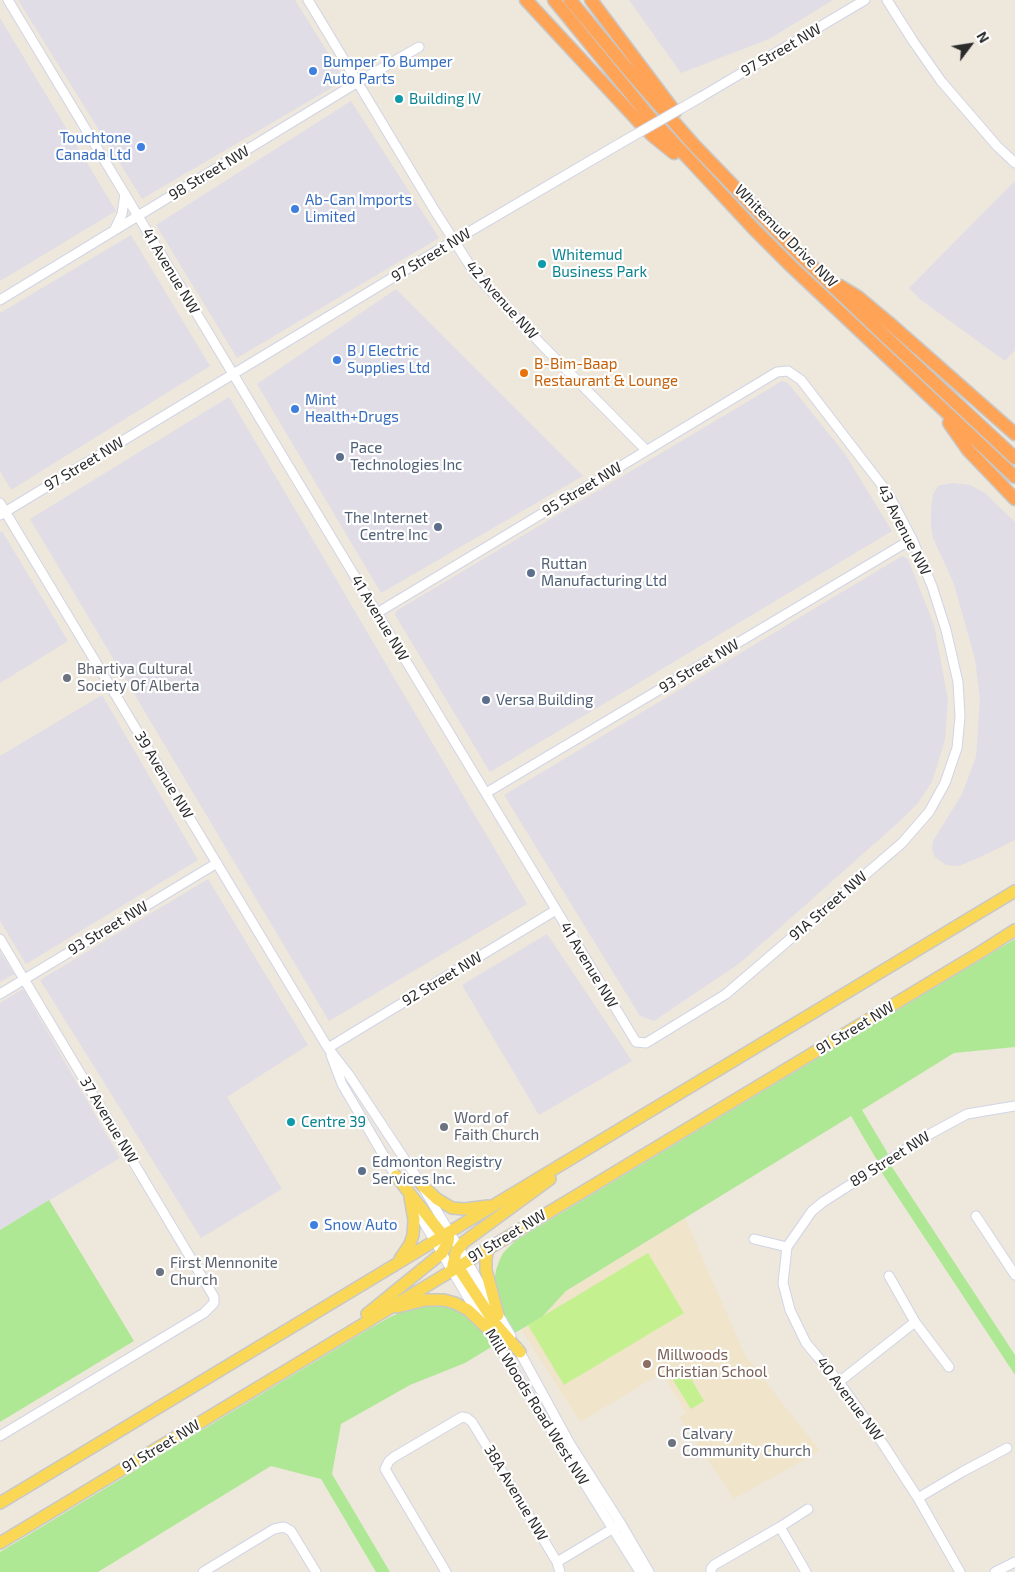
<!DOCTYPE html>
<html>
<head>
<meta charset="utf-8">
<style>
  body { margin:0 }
  #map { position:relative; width:1015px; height:1572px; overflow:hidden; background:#eee7dc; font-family:"Exo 2",sans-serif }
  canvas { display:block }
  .north { position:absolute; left:945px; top:20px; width:50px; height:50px; -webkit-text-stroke:4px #fff; paint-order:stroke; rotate:59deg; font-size:14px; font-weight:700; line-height:20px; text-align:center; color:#2b2b2b }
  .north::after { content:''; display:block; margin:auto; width:18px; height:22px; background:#2b2b2b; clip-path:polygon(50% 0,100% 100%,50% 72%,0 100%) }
</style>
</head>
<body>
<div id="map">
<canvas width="1015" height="1572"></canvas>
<div class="north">N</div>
</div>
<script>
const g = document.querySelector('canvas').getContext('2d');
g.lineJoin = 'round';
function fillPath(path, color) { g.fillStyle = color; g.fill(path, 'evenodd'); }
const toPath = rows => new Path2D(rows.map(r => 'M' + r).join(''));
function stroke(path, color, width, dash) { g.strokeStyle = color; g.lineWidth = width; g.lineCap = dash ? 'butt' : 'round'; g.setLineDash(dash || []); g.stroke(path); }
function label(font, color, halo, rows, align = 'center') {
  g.font = font + ' "Exo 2",sans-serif'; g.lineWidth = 4.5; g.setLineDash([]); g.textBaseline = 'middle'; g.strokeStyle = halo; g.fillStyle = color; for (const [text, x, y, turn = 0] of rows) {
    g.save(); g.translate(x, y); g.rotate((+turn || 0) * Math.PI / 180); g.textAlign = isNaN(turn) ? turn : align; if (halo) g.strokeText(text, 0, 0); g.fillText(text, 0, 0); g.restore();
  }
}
fillPath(toPath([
  [18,0,295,0,345,80,142,199],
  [629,0,833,0,769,39,681,73],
  [0,18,116,211,0,281],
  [351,101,439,238,237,358,156,225],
  [1015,181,1015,350,1005,361,921,300,909,288],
  [131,235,210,366,11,490,0,471,0,313],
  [396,289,583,476,381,593,257,384],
  [782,381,788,383,845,454,892,531,490,772,395,615,396,611],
  [229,397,527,904,329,1021,30,519],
  [952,483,970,485,985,493,1015,522,1015,840,987,854,959,866,946,865,935,857,932,849,933,841,962,794,976,757,980,699,975,659,954,584,933,538,931,526,931,509,933,494,938,486],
  [2,531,68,641,0,683,0,532],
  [902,556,908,559,934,625,948,700,945,740,932,782,918,803,900,821,740,963,654,1021,640,1016,504,795],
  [102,695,198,860,26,964,0,921,0,756],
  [208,879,308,1045,227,1097,282,1189,201,1238,40,980],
  [547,934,632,1061,539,1115,462,985],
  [0,952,14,974,0,982],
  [23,989,120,1158,0,1230,0,1003]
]), '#e0dde6');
fillPath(toPath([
  [685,1218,745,1355,820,1451,734,1499,679,1417,686,1413,662,1373,580,1422,521,1329,542,1317,566,1291]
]), '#f0e5ca');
fillPath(toPath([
  [1015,939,1015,1047,954,1053,862,1110,887,1152,892,1167,1015,1355,1015,1375,882,1173,878,1162,851,1116,566,1291,542,1317,513,1334,502,1314,494,1283,496,1270,500,1259,503,1253,515,1241],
  [49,1200,134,1341,0,1422,0,1230],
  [419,1305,447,1305,462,1311,483,1331,493,1346,465,1363,410,1385,341,1424,332,1474,390,1572,376,1572,321,1479,271,1466,98,1572,0,1572,0,1552,369,1329,392,1316]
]), '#afe895');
fillPath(toPath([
  [648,1253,684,1313,564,1385,528,1325],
  [687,1372,704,1401,691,1409,673,1380]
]), '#c4f090');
const minor = toPath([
  [8,0,339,550,636,1042,646,1043,651,1040,726,994,902,843,929,812,945,783,957,748,960,717,958,682,946,630,932,586,912,539,889,495,881,484,801,380,788,371,777,372,377,613],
  [308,0,435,211,476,275,542,345,646,450],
  [887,0,913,41,941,81,997,146,1015,163],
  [701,97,865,0],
  [115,229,122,214,125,194],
  [0,300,358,82,419,47],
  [0,503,328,1048,349,1075,421,1184,511,1336],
  [0,515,445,246,619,144],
  [486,793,912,539],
  [0,939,214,1297,214,1303,204,1313,0,1436],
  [0,994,217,863],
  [328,1048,556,910],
  [331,1055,342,1084,398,1180],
  [414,1206,467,1296,640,1572],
  [976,1216,1015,1275],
  [754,1239,787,1247],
  [787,1247,783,1283,790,1310,806,1343,839,1382,883,1444,918,1498,960,1572],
  [787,1247,812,1211,823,1202,930,1134,967,1114,1015,1106],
  [889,1276,915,1322,949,1367],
  [517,1347,570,1444,621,1524,649,1572],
  [839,1382,915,1322],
  [918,1498,962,1472,1007,1448],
  [780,1527,806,1572],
  [557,1562,617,1526],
  [203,1572,274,1529,284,1527,291,1531,316,1572],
  [446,1572,385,1469,389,1461,394,1457,462,1417,467,1418,472,1422,557,1562,560,1572],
  [711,1572,711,1569,714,1565,780,1527,808,1509],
  [995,1572,1015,1562]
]);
const major = toPath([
  [396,1176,448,1242],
  [421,1184,437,1199,452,1208,465,1209,488,1206],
  [488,1248,486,1259,486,1270,498,1315],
  [400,1259,410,1244,413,1235,414,1220,410,1197],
  [454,1261,494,1322,520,1352],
  [452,1270,456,1252,464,1242,550,1179],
  [397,1307,425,1300,444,1300,455,1303,468,1310,488,1329],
  [367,1314,442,1253,448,1242,449,1232],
  [0,1503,1015,891],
  [0,1543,979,953,1015,930]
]);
const highway = toPath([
  [526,0,639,122,653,136,674,153],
  [554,0,649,116,754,229,790,265,1015,477],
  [570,0,630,72,694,145,799,254,886,337,1015,458],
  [591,0,675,112],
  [840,286,858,297,888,322,1015,434],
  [949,423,968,450,1015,499]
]);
stroke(minor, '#d1d4e5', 11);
stroke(major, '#c8c8c8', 14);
stroke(highway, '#c8c8c8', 15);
stroke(minor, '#fff', 9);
stroke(major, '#fad855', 11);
stroke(highway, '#ffa456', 12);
const minorBridge = toPath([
  [619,144,701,97]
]);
stroke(minorBridge, '#d1d4e5', 11, []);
stroke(minorBridge, '#fff', 9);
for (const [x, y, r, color] of [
  [313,71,5,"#3f7fe0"],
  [399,99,5,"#0f9aa8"],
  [141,147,5,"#3f7fe0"],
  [295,209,5,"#3f7fe0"],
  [542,264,5,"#0f9aa8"],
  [337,360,5,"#3f7fe0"],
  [524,373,5,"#e8710a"],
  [295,409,5,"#3f7fe0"],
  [340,457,5,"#5c6f8a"],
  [438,527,5,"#5c6f8a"],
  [531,573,5,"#5c6f8a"],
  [67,678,5,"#6b7280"],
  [486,700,5,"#5c6f8a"],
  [291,1122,5,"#0f9aa8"],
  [444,1127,5,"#6b7280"],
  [362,1171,5,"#5c6f8a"],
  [314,1225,5,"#3f7fe0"],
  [160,1272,5,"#6b7280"],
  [647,1364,5,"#8d6e63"],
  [672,1443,5,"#6b7280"]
]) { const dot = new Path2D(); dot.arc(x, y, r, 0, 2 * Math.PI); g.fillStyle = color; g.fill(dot); stroke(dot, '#fff', 2); }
label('15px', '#2b2b2b', '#fff', [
  ["97 Street NW",781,50,-30],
  ["98 Street NW",209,173,-31],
  ["Whitemud Drive NW",786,236,45],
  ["97 Street NW",431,255,-31],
  ["41 Avenue NW",171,271,59],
  ["42 Avenue NW",502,300,48],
  ["97 Street NW",84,464,-31],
  ["95 Street NW",582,489,-31],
  ["43 Avenue NW",904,530,63],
  ["41 Avenue NW",380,618,59],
  ["93 Street NW",699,666,-31],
  ["39 Avenue NW",164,775,59],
  ["91A Street NW",828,906,-41],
  ["93 Street NW",108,928,-31],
  ["41 Avenue NW",589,965,59],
  ["92 Street NW",442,979,-31],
  ["91 Street NW",855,1028,-31],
  ["37 Avenue NW",109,1120,59],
  ["89 Street NW",890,1159,-32],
  ["91 Street NW",507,1236,-31],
  ["40 Avenue NW",850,1399,53],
  ["Mill Woods Road West NW",537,1407,58],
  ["91 Street NW",161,1446,-31],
  ["38A Avenue NW",516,1493,59]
]);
label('15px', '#366cbe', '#fff', [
  ["Bumper To Bumper",323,62],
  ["Auto Parts",323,79],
  ["Touchtone",131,138,"right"],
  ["Canada Ltd",131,155,"right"],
  ["Ab-Can Imports",305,200],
  ["Limited",305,217],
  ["B J Electric",347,351],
  ["Supplies Ltd",347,368],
  ["Mint",305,400],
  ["Health+Drugs",305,417],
  ["Snow Auto",324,1225]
], 'left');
label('15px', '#0d838f', '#fff', [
  ["Building IV",409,99],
  ["Whitemud",552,255],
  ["Business Park",552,272],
  ["Centre 39",301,1122]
], 'left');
label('15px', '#c56008', '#fff', [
  ["B-Bim-Baap",534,364],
  ["Restaurant & Lounge",534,381]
], 'left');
label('15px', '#4e5e75', '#fff', [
  ["Pace",350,448],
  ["Technologies Inc",350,465],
  ["The Internet",428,518,"right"],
  ["Centre Inc",428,535,"right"],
  ["Ruttan",541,564],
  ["Manufacturing Ltd",541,581],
  ["Versa Building",496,700],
  ["Edmonton Registry",372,1162],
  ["Services Inc.",372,1179]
], 'left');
label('15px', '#5b616d', '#fff', [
  ["Bhartiya Cultural",77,669],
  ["Society Of Alberta",77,686],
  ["Word of",454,1118],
  ["Faith Church",454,1135],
  ["First Mennonite",170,1263],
  ["Church",170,1280],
  ["Calvary",682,1434],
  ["Community Church",682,1451]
], 'left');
label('15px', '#785e54', '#fff', [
  ["Millwoods",657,1355],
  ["Christian School",657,1372]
], 'left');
</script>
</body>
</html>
